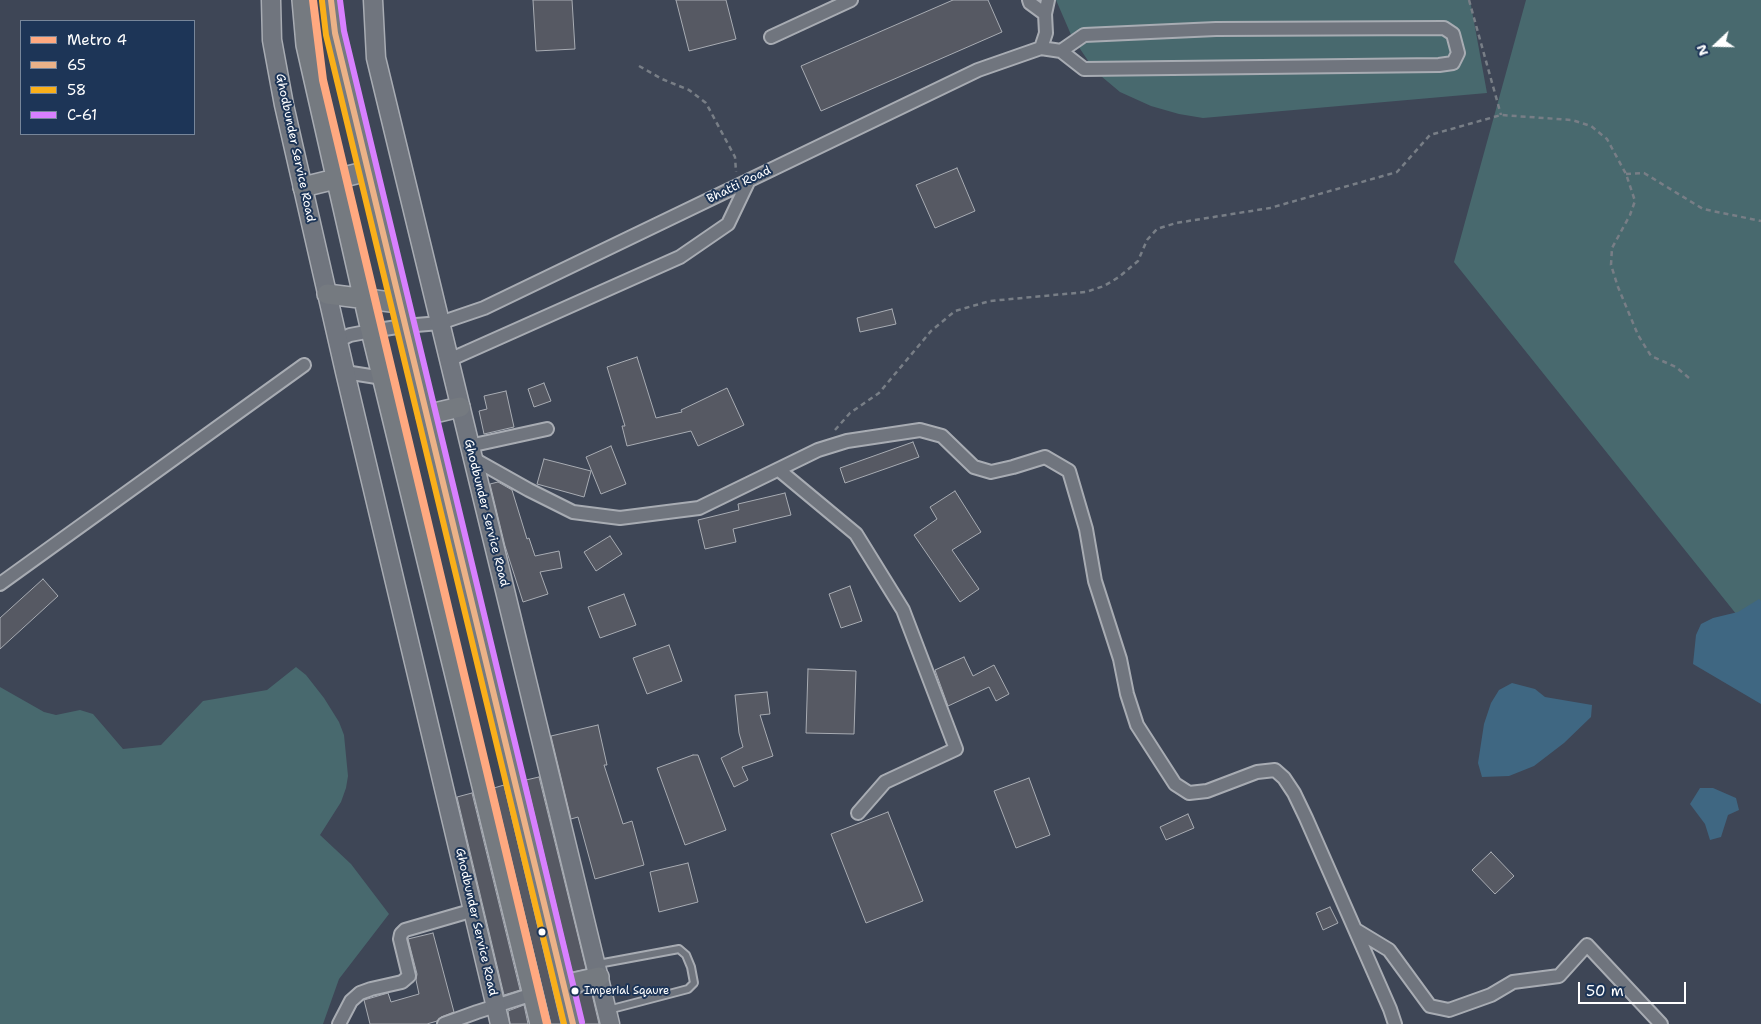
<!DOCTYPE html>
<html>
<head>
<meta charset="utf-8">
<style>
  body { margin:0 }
  #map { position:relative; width:1761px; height:1024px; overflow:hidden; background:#3e4656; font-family:"Shantell Sans",sans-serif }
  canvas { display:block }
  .legend { position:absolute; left:20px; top:20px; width:175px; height:115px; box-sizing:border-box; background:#1d3557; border:1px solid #77869a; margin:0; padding:6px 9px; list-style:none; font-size:15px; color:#fff }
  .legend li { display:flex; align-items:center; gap:10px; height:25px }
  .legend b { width:25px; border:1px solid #77869a }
  .north { position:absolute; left:1691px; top:20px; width:50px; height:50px; -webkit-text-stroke:4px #1d3557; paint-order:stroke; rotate:249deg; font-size:14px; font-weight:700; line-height:20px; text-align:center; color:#fff }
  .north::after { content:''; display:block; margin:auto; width:18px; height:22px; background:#fff; clip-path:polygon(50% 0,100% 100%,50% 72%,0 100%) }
  .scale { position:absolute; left:1578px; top:982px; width:108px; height:22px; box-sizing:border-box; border:2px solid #fff; border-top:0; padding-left:6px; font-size:15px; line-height:18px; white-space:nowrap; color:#fff; -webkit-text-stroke:4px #1d3557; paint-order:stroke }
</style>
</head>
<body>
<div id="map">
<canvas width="1761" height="1024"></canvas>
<ul class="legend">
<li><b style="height:6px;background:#ffa980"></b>Metro 4</li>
<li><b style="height:6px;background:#ebb288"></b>65</li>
<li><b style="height:6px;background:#f9af1a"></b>58</li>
<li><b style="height:6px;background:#d880ff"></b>C-61</li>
</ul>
<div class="north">N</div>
<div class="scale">50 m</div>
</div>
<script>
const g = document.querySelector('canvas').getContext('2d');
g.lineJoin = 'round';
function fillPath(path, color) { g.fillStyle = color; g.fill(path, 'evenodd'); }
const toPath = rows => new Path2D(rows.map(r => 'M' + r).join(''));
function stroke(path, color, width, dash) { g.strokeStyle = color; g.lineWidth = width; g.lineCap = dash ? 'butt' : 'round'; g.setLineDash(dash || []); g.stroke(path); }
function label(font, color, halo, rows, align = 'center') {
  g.font = font + ' "Shantell Sans",sans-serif'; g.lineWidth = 4; g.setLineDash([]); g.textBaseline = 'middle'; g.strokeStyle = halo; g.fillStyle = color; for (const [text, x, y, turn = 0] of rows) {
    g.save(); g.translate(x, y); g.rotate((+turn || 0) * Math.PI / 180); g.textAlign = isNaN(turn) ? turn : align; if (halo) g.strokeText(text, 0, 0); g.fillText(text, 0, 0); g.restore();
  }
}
fillPath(toPath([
  [1056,0,1470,0,1487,93,1203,118,1179,114,1151,106,1120,92,1095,71,1072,37],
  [1526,0,1761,0,1761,645,1454,262],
  [296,667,306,675,324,698,339,722,344,735,348,776,346,788,341,802,320,835,351,864,389,914,339,979,323,1024,0,1024,0,687,44,712,56,715,80,710,93,714,123,749,161,745,203,701,267,690]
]), '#48696e');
fillPath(toPath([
  [1759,599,1761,601,1761,704,1693,664,1696,635,1701,624,1713,618,1738,612],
  [1512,683,1535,689,1545,697,1592,705,1591,717,1564,743,1534,766,1509,776,1482,777,1478,763,1484,724,1491,703,1499,690],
  [1700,788,1713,788,1736,798,1739,810,1728,815,1721,837,1710,840,1705,824,1690,804]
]), '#3f6782');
const building = toPath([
  [533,0,572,0,575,49,536,51,533,0],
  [676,0,726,0,736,39,689,51,676,0],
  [953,0,988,0,1002,32,821,111,801,66,953,0],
  [957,168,975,211,935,228,916,185,957,168],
  [892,309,896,324,860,332,857,318,892,309],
  [637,357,656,418,682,412,681,410,727,388,744,425,698,446,691,431,627,446,622,426,625,426,607,367,637,357],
  [544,383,551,401,534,407,528,389,544,383],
  [506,391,514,427,484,434,479,411,487,409,484,396,506,391],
  [913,442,919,457,845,483,840,468,913,442],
  [611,446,626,484,601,494,586,457,611,446],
  [544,459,591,471,584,497,537,484,544,459],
  [498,482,512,490,527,539,529,538,535,556,559,551,562,568,540,572,548,594,523,602,505,546,490,484,498,482],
  [955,491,981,532,952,550,979,589,960,602,914,535,937,519,930,507,955,491],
  [785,493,791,515,733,529,736,542,705,549,698,520,739,510,738,504,785,493],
  [610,536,622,554,596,571,584,552,610,536],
  [43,579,58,596,0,649,0,618,43,579],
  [850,586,862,621,841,628,829,594,850,586],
  [624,594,636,625,600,638,588,607,624,594],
  [669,645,682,681,647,694,633,658,669,645],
  [964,657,973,676,994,665,1009,694,996,701,989,687,948,706,935,670,964,657],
  [808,669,856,671,854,734,806,733,808,669],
  [767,692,770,714,760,715,773,756,742,767,748,780,734,787,721,758,743,747,739,733,735,695,767,692],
  [598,725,607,765,604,765,623,824,632,821,644,865,595,879,578,817,571,819,551,736,598,725],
  [693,755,698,755,726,830,685,845,657,768,693,755],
  [539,777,586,969,572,972,526,780,539,777],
  [1029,778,1050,835,1016,848,994,791,1029,778],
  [504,785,561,1024,551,1024,494,788,504,785],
  [472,793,520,990,504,995,457,797,472,793],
  [888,812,923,901,866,923,831,834,888,812],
  [1188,814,1194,828,1166,840,1160,827,1188,814],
  [1491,852,1514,876,1495,894,1472,870,1491,852],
  [688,863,698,902,659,912,650,872,688,863],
  [1330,907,1338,923,1323,930,1316,913,1330,907],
  [433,933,454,1012,441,1017,437,1021,427,1024,370,1024,364,1000,388,993,391,1002,419,994,416,980,417,974,408,939,433,933],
  [591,990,599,1024,584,1024,577,994,591,990],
  [524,1005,528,1024,510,1024,508,1011,524,1005]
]);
fillPath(building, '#565963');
stroke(building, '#a8acb3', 1);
const lane = toPath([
  [598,964,679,949,686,955,691,967,694,983,688,989,608,1010]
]);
const street = toPath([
  [1029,0,1030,3,1045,14],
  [771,37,851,0],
  [1041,48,1061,51,1084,69,1439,65,1453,63,1458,53,1453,34,1444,28,1216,29,1084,35,1061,51],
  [337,341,350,335,371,331,404,326,440,323,484,308,978,70,1041,48,1046,33,1045,14,1048,0],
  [449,360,680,257,728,224,749,180],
  [345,372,383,378],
  [469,446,547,429],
  [472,458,529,490,573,512,620,518,699,508,818,450,847,441,920,430,942,436,974,467,991,472,1013,467,1045,457,1069,471,1086,529,1095,581,1120,659,1127,694,1137,725,1175,784,1189,793,1207,791,1257,772,1275,770,1284,778,1294,793,1306,818,1390,1009,1395,1024],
  [779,470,856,534,903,610,956,749,885,782,858,813],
  [0,584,304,365],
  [1356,930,1389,950,1430,1006,1449,1010,1491,995,1513,982,1559,976,1587,945,1661,1024],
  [339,1024,351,1001,360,993,371,989,402,982,409,976,400,939,401,934,405,930,474,910],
  [444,1024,477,1012,533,994]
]);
const secondary = toPath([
  [271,0,272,40,284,105,345,372,500,1024],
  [373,0,376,58,610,1024]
]);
const primary = toPath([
  [302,0,306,45,371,331,540,1024],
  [331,0,335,33,573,1024],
  [303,187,368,171],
  [327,294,399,303],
  [426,415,460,407],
  [564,985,599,977]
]);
stroke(lane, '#a8acb3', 10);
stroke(street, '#a8acb3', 16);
stroke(secondary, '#a8acb3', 21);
stroke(primary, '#a8acb3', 22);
stroke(toPath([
  [1469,0,1501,115],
  [639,66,662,79,689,90,706,103,735,157,736,172],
  [1626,174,1644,173,1703,209,1761,221],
  [835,430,850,413,879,393,931,331,955,311,990,301,1086,292,1104,286,1119,277,1138,261,1147,240,1157,229,1176,223,1270,208,1397,172,1430,135,1501,115,1572,120,1591,126,1607,139,1626,174,1635,201,1630,215,1612,248,1611,265,1618,287,1638,335,1651,356,1676,367,1689,378]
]), '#787e86', 2.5, [5, 4]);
stroke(lane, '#70757e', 6);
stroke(street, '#70757e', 12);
stroke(secondary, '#70757e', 18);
stroke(primary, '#757a80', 19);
stroke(toPath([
  [331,0,335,33,573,1024]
]), '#ebb288', 6);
stroke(toPath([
  [322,1,326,35,564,1024]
]), '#f9af1a', 6);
stroke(toPath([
  [340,0,344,31,582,1022]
]), '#d880ff', 6);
stroke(toPath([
  [313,0,323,80,547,1024]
]), '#ffa980', 8);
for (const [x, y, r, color] of [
  [542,932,4.5,"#fff"],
  [575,991,4.5,"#fff"]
]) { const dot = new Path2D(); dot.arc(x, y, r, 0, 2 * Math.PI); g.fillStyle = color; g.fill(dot); stroke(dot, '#1d3557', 2); }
label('11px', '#fff', '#1d3557', [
  ["Imperial Sqaure",584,991]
], 'left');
label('12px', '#fff', '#1d3557', [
  ["Ghodbunder Service Road",295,148,78],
  ["Bhatti Road",739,185,-26],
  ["Ghodbunder Service Road",486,513,76],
  ["Ghodbunder Service Road",476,922,77]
]);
</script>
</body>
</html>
